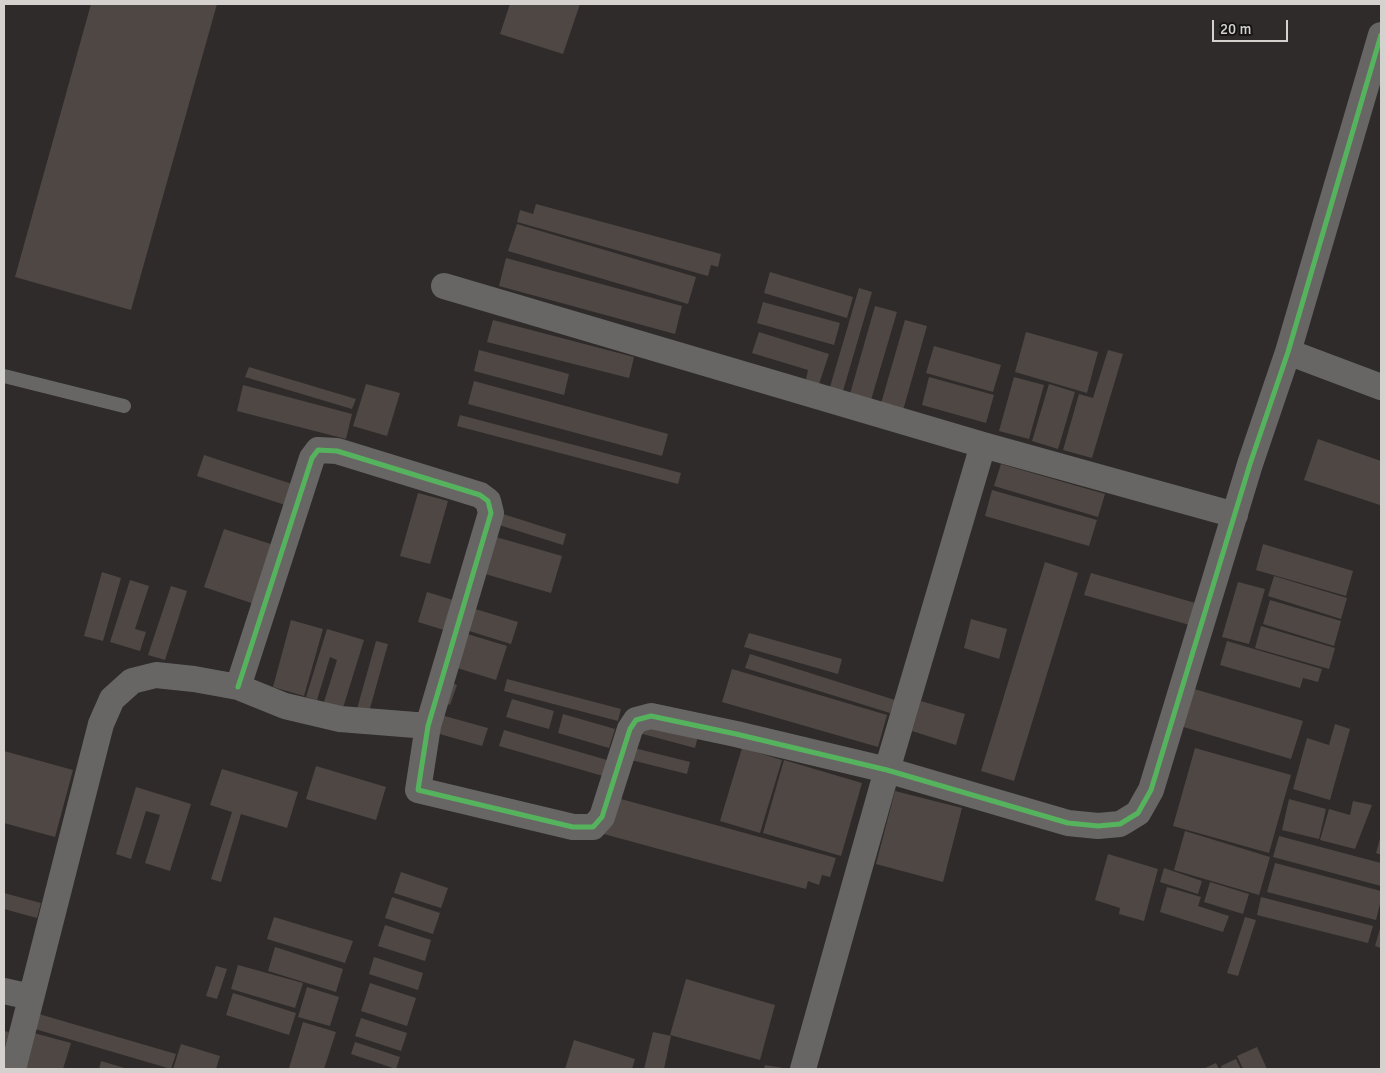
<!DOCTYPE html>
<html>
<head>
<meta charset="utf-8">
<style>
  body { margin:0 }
  #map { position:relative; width:1385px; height:1073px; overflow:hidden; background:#2e2b2a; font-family:Signika,sans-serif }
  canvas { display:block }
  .frame { position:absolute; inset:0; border:5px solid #d4d1cf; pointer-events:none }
  .scale { position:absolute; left:1212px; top:20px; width:76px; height:22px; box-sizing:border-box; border:2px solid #d4d1cf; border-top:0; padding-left:6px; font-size:15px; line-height:18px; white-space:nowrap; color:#d4d1cf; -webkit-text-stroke:4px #161413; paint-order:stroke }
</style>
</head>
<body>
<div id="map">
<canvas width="1385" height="1073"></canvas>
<div class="frame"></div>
<div class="scale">20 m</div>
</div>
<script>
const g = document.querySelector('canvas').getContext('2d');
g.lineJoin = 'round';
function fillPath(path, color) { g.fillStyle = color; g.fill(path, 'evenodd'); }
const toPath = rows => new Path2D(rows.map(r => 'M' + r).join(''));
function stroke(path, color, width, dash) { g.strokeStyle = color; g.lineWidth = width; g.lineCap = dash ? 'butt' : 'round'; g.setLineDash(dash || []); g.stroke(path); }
fillPath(toPath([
  [91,4,217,4,131,310,15,277],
  [510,4,580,4,563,54,500,34],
  [536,204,721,254,718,267,711,265,708,276,517,222,520,210,533,214],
  [517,224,696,277,688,304,508,251],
  [506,258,682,306,675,334,499,286],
  [770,272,853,297,847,318,764,293],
  [859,288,872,292,843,391,830,387],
  [763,302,840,323,834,345,757,323],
  [875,306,897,312,871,400,850,394],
  [493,320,634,357,629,378,487,342],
  [905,320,927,326,902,414,880,407],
  [759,332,829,354,819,384,806,379,808,370,752,353],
  [1026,332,1098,352,1087,393,1015,372],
  [934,346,1001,365,993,392,926,373],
  [479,350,569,374,564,395,474,371],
  [1108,350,1123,354,1092,458,1063,450,1079,394,1093,398],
  [249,367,356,399,352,409,245,377],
  [929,377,994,395,986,423,922,405],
  [1014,377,1044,385,1029,439,999,431],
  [474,381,668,434,662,456,468,404],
  [366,384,400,393,387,436,353,426],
  [1049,384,1075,392,1058,449,1032,441],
  [243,385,352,414,346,439,237,411],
  [460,415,681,473,678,484,457,426],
  [1318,439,1381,461,1380,505,1304,480],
  [204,455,292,484,285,505,197,476],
  [1001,464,1105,494,1098,517,994,486],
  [992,490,1097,520,1089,546,985,516],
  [418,493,448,501,430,564,400,556],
  [503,514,566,534,563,545,499,525],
  [224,529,277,546,257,605,204,587],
  [496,537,562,556,551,593,485,574],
  [1263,544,1353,571,1346,596,1256,570],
  [1045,562,1078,573,1014,781,981,771],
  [102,572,121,578,103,641,84,636],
  [1091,573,1199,604,1193,626,1084,595],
  [1274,576,1347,598,1341,619,1268,596],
  [130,580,149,586,135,629,146,632,140,651,110,642],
  [1238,582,1265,589,1249,644,1222,637],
  [171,586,187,591,165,660,148,655],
  [427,592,453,600,444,630,418,622],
  [1270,600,1341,621,1334,646,1263,624],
  [472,608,518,622,511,644,466,630],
  [971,619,1007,629,999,659,964,648],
  [291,620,323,629,304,696,273,687],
  [1261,626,1335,648,1329,669,1255,648],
  [327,629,364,640,343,708,324,702,337,660,330,657,317,700,306,697],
  [464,633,507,646,496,680,454,667],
  [749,633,842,659,838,674,744,647],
  [376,641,388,644,369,712,357,709],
  [1227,641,1322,669,1318,682,1303,678,1300,688,1220,665],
  [750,654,895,700,890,713,745,668],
  [732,669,887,715,878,747,722,702],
  [507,679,621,709,618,721,504,691],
  [450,682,457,685,450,705,443,702],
  [1191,688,1303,721,1291,759,1180,726],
  [512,699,554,711,549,729,506,717],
  [921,701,965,714,956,745,912,731],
  [563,714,615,729,609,748,558,733],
  [441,715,488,728,482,746,436,733],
  [643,720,698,736,695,748,639,733],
  [1335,724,1350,729,1330,800,1293,789,1307,738,1329,745],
  [504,730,607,760,603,776,499,746],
  [626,746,690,762,687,774,623,758],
  [742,748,782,760,760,833,720,821],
  [1195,748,1291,775,1269,853,1173,826],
  [4,751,73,770,55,837,4,823],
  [784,760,862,783,841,856,763,833],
  [316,766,386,787,376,820,306,799],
  [222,769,298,792,287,828,241,814,221,882,211,879,232,812,210,805],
  [136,787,191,804,170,871,145,863,160,815,146,811,131,859,116,854],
  [895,791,962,808,943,882,876,864],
  [610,796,836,858,830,877,822,875,819,885,808,881,806,889,600,833],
  [1289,799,1326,809,1319,839,1282,830],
  [1353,801,1372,805,1355,849,1320,840,1329,809,1350,815],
  [1185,831,1270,857,1259,895,1174,870],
  [1381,835,1381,855,1376,853],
  [1279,836,1381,863,1381,886,1273,857],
  [1108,854,1158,869,1144,921,1119,914,1120,908,1095,900],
  [1275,863,1381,891,1381,900,1376,920,1267,892],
  [1164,868,1202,881,1198,894,1160,882],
  [401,872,448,888,441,908,394,893],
  [1210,882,1249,894,1243,914,1204,902],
  [1167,887,1201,897,1198,906,1229,916,1223,932,1160,912],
  [4,893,41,903,37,918,4,909],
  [392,897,440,913,433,934,385,918],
  [1261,897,1373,926,1368,943,1257,915],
  [274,917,353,941,345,963,267,939],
  [1245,917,1256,920,1238,976,1227,973],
  [385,925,431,940,425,961,378,946],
  [1381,925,1381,948,1375,946],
  [275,947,343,969,336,992,268,971],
  [374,957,423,973,418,990,369,974],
  [238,965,303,983,295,1008,231,989],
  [216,966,227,969,217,999,206,996],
  [686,979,775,1005,760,1060,670,1035],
  [370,983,416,998,407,1026,361,1011],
  [307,987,339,997,330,1026,298,1017],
  [233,993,296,1013,289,1035,226,1015],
  [32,1012,176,1054,171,1069,28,1027],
  [361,1018,407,1033,401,1051,355,1036],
  [303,1022,336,1032,324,1069,289,1068],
  [4,1031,9,1032,4,1051],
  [653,1032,671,1036,664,1069,644,1069],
  [34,1033,71,1043,63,1069,24,1069],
  [574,1040,635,1059,632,1069,565,1069],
  [355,1042,400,1057,396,1069,351,1054],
  [181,1044,220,1056,216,1069,173,1069],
  [1257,1047,1267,1069,1243,1069,1237,1056],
  [1236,1059,1241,1069,1222,1069,1221,1066],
  [101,1061,128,1069,99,1069],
  [1216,1063,1219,1069,1203,1069],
  [765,1065,783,1068,782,1069,764,1069]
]), '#4f4744');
stroke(toPath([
  [4,376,124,406]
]), '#686665', 14);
stroke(toPath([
  [444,286,983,445,1235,515],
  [1288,352,1381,387],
  [238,687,312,458,318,450,337,451,480,495,488,501,491,513,428,726,418,790,573,827,593,827,602,817,630,729,636,720,651,716,736,734,887,770,1068,823,1098,826,1120,824,1138,813,1151,790,1250,464,1288,352,1381,35],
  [4,991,31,997],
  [13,1069,101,724,112,699,132,681,156,675,194,679,238,687,285,706,340,719,428,726],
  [803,1069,887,770,983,445]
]), '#686665', 26);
stroke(toPath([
  [238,687,312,458,318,450,337,451,480,495,488,501,491,513,428,726,418,790,573,827,593,827,602,817,630,729,636,720,651,716,736,734,887,770,1068,823,1098,826,1120,824,1138,813,1151,790,1250,464,1288,352,1381,35]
]), '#56b35d', 5);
</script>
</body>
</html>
